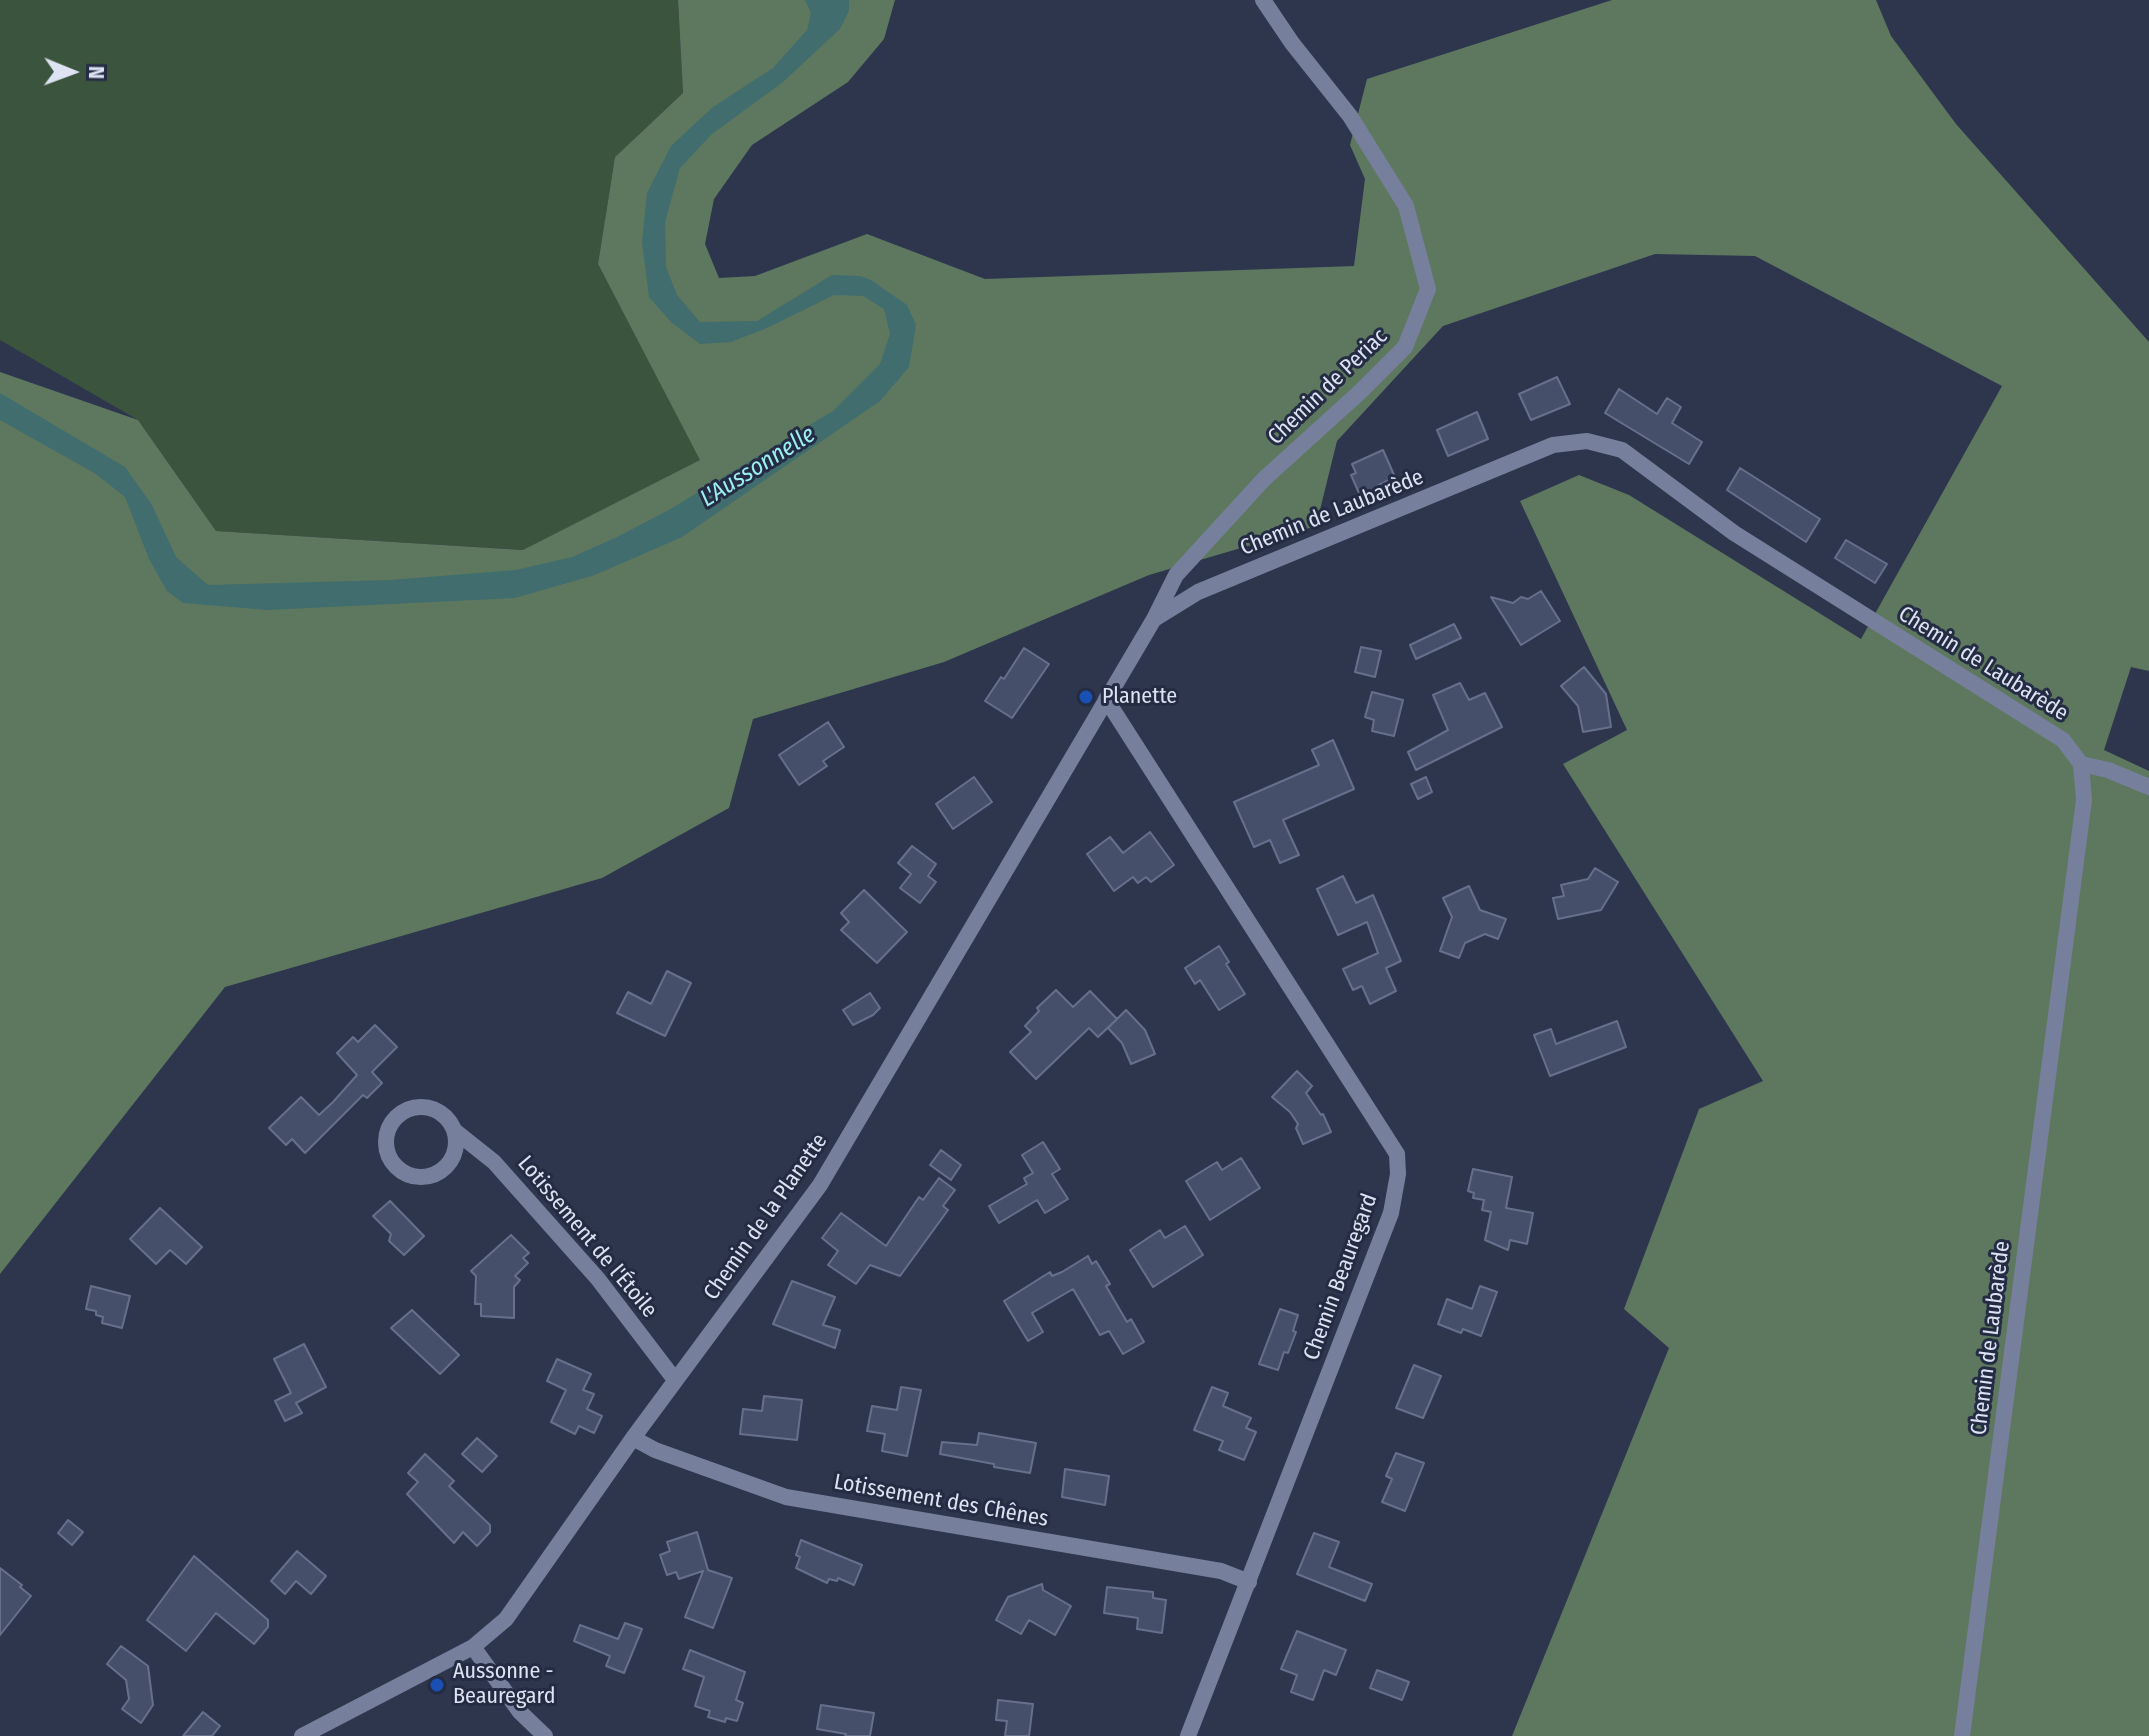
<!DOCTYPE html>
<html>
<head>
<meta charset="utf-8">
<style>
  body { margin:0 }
  #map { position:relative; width:2149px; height:1736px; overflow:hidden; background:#2e364e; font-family:"Fira Sans Condensed",sans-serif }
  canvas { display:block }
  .north { position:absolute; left:32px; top:32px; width:80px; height:80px; -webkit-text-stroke:6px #242c44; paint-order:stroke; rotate:91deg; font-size:22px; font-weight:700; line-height:32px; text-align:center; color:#dde3f3 }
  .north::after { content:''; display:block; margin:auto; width:28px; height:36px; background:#dde3f3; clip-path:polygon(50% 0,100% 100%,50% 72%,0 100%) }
</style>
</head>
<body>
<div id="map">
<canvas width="2149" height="1736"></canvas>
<div class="north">N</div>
</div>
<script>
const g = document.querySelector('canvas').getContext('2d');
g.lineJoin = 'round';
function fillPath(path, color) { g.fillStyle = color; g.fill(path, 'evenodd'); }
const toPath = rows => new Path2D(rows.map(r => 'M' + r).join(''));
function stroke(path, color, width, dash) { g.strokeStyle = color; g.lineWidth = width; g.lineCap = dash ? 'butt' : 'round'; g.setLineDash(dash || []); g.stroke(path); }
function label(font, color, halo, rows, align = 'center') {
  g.font = font + ' "Fira Sans Condensed",sans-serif'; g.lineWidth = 6; g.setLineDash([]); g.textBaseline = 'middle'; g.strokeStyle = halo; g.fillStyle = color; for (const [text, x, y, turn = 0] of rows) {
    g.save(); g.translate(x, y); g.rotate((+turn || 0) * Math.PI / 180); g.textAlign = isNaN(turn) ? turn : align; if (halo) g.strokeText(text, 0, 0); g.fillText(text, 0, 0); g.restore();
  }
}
fillPath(toPath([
  [0,0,678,0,683,93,615,157,598,264,701,460,524,550,216,531,138,420,0,340]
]), '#3b543d');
fillPath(toPath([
  [678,0,895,0,884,39,848,82,752,145,714,199,705,244,719,278,755,276,867,234,985,279,1354,266,1365,179,1350,145,1367,79,1612,0,1876,0,1891,36,1956,124,2149,342,2149,671,2131,667,2104,750,2149,771,2149,1736,1512,1736,1669,1348,1624,1309,1699,1109,1763,1081,1563,764,1627,730,1520,501,1579,475,1629,495,1861,639,2002,386,1755,256,1655,254,1443,326,1337,441,1316,526,1149,575,944,662,753,719,729,808,602,878,225,987,0,1274,0,372,138,420,216,531,523,550,700,460,598,264,615,157,683,93]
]), '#5d785f');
fillPath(toPath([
  [805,0,849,0,849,11,840,29,783,82,712,134,680,168,665,222,666,267,677,295,700,322,757,321,832,275,860,276,871,280,907,305,916,325,909,367,880,401,682,537,595,575,515,598,268,610,183,603,167,591,149,559,125,497,96,474,0,420,0,393,125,467,152,505,176,557,208,585,390,580,516,570,572,557,615,538,667,511,833,411,880,364,890,334,884,309,863,296,834,295,767,328,731,342,700,344,671,322,649,297,642,242,647,193,671,146,713,107,773,68,807,30,811,13]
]), '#416d6e');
const building = toPath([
  [1557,377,1570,404,1531,420,1519,394,1557,377],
  [1619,389,1657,414,1667,398,1681,407,1672,423,1702,442,1689,464,1605,413,1619,389],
  [1477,412,1488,439,1448,456,1437,430,1477,412],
  [1383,450,1395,477,1377,486,1381,495,1363,502,1351,475,1356,473,1352,464,1383,450],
  [1740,468,1820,519,1806,542,1727,490,1740,468],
  [1846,540,1887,564,1875,583,1835,558,1846,540],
  [1541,591,1560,621,1521,645,1491,597,1513,603,1521,597,1528,599,1541,591],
  [1454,624,1461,638,1416,659,1410,645,1454,624],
  [1361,647,1381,651,1375,677,1355,672,1361,647],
  [1024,648,1049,664,1012,718,985,701,1001,677,1004,679,1024,648],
  [1584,667,1606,694,1611,727,1583,732,1578,706,1561,686,1584,667],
  [1460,683,1469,700,1485,693,1502,727,1416,770,1408,752,1448,730,1433,695,1460,683],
  [1372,692,1403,700,1394,736,1372,731,1374,720,1365,717,1372,692],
  [828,722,844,747,823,761,827,766,799,785,779,755,828,722],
  [1333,740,1354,789,1283,820,1299,855,1280,863,1270,840,1254,847,1234,802,1319,765,1312,750,1333,740],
  [974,777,992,802,953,829,936,804,974,777],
  [1426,777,1432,792,1418,799,1411,784,1426,777],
  [1150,832,1174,865,1151,882,1146,877,1138,883,1133,877,1114,891,1087,854,1110,837,1123,853,1150,832],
  [912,846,936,864,928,876,936,882,920,903,900,888,911,874,898,863,912,846],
  [1595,868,1618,882,1601,910,1558,919,1553,898,1564,896,1561,885,1588,879,1595,868],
  [1343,876,1356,903,1373,895,1401,961,1386,968,1396,991,1370,1004,1362,986,1353,990,1343,969,1378,953,1367,922,1338,935,1317,889,1343,876],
  [1469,886,1480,910,1506,919,1498,939,1485,934,1465,943,1459,958,1440,951,1452,917,1443,898,1469,886],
  [864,890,907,932,877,963,841,930,849,922,841,913,864,890],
  [1219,946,1229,962,1226,964,1245,994,1219,1010,1200,980,1195,984,1185,968,1219,946],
  [667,971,691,983,665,1036,617,1013,628,992,651,1004,667,971],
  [1056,990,1073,1007,1090,991,1117,1019,1098,1037,1089,1028,1036,1079,1010,1052,1031,1032,1025,1026,1039,1011,1037,1008,1056,990],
  [870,993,880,1008,873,1015,853,1025,843,1010,870,993],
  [1126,1010,1145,1030,1155,1054,1131,1064,1122,1043,1108,1028,1126,1010],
  [1617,1021,1626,1047,1550,1076,1534,1035,1551,1029,1556,1044,1617,1021],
  [375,1025,397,1047,372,1072,382,1083,367,1098,363,1095,305,1153,292,1139,286,1145,269,1128,301,1097,319,1115,333,1102,357,1075,337,1053,353,1037,358,1042,375,1025],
  [1297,1071,1312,1086,1306,1093,1321,1115,1323,1114,1331,1132,1303,1144,1296,1128,1298,1124,1290,1112,1272,1097,1297,1071],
  [1043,1142,1060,1169,1052,1174,1068,1199,1045,1213,1037,1200,999,1223,989,1206,1027,1184,1024,1178,1033,1173,1022,1155,1043,1142],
  [941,1150,961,1165,951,1180,930,1165,941,1150],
  [1241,1158,1260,1188,1210,1220,1186,1181,1217,1162,1222,1170,1241,1158],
  [1473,1169,1512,1177,1506,1208,1533,1213,1527,1244,1510,1240,1508,1250,1485,1240,1491,1212,1482,1210,1484,1200,1473,1198,1474,1193,1468,1191,1473,1169],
  [939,1178,955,1190,943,1206,948,1210,900,1276,870,1265,856,1284,828,1265,838,1251,822,1238,841,1213,886,1246,919,1197,923,1200,939,1178],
  [390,1201,424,1236,404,1255,389,1241,391,1234,373,1216,390,1201],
  [160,1208,202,1247,186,1264,170,1250,156,1264,130,1239,160,1208],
  [1185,1226,1203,1255,1153,1287,1130,1250,1160,1230,1165,1238,1185,1226],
  [511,1235,529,1253,523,1258,528,1263,515,1276,520,1280,514,1287,514,1318,481,1316,481,1304,475,1304,476,1276,471,1271,511,1235],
  [1088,1256,1092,1264,1096,1261,1110,1284,1106,1286,1127,1322,1131,1319,1144,1342,1123,1354,1109,1331,1100,1335,1073,1289,1032,1313,1043,1332,1028,1341,1004,1301,1050,1272,1052,1276,1062,1272,1088,1256],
  [792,1281,835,1297,823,1325,840,1330,835,1348,773,1324,792,1281],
  [91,1286,130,1296,122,1328,102,1323,103,1317,96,1315,96,1311,86,1309,91,1286],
  [1480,1286,1497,1292,1481,1336,1463,1329,1461,1333,1438,1324,1447,1299,1472,1309,1480,1286],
  [1280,1309,1298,1315,1293,1331,1296,1332,1288,1353,1284,1352,1278,1370,1259,1364,1280,1309],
  [412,1310,459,1355,440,1374,391,1328,412,1310],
  [304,1344,326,1387,296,1403,302,1413,285,1421,275,1401,291,1393,274,1359,304,1344],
  [557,1359,591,1374,583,1390,594,1394,587,1409,602,1416,594,1433,579,1426,575,1434,551,1422,566,1390,547,1381,557,1359],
  [1414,1365,1441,1376,1423,1418,1396,1408,1414,1365],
  [901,1387,921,1390,907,1456,882,1451,885,1434,867,1431,872,1406,897,1410,901,1387],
  [1212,1387,1228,1393,1223,1406,1251,1418,1246,1428,1256,1432,1244,1460,1219,1450,1223,1441,1194,1430,1212,1387],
  [764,1396,802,1400,797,1440,740,1434,743,1409,762,1411,764,1396],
  [979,1433,1036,1443,1030,1473,994,1467,994,1464,940,1454,942,1442,977,1445,979,1433],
  [477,1438,497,1456,482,1472,462,1454,477,1438],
  [1396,1453,1424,1463,1405,1511,1382,1502,1392,1479,1386,1476,1396,1453],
  [425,1454,454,1481,449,1486,490,1525,490,1532,477,1546,463,1532,454,1543,407,1494,418,1482,408,1473,425,1454],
  [1065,1469,1109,1476,1105,1505,1062,1497,1065,1469],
  [68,1520,83,1532,72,1545,58,1533,68,1520],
  [697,1532,708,1570,732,1578,713,1628,685,1617,703,1571,679,1579,676,1572,667,1575,660,1555,670,1551,667,1542,697,1532],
  [1314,1533,1339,1542,1329,1567,1372,1584,1365,1601,1297,1574,1314,1533],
  [801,1540,862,1565,854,1585,838,1578,837,1581,829,1579,827,1583,796,1568,800,1557,796,1555,801,1540],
  [297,1551,326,1576,311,1594,296,1581,285,1594,271,1581,297,1551],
  [194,1556,268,1620,268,1627,254,1644,216,1613,186,1651,147,1620,194,1556],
  [0,1568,22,1585,20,1587,31,1596,0,1635,0,1568],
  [1042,1584,1043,1590,1071,1606,1055,1635,1029,1620,1021,1634,996,1620,1008,1597,1042,1584],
  [1107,1587,1153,1592,1153,1598,1166,1600,1162,1633,1137,1629,1138,1618,1104,1613,1107,1587],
  [625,1623,642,1629,624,1673,606,1666,610,1656,574,1641,580,1625,618,1639,625,1623],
  [1297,1631,1346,1650,1336,1675,1324,1670,1313,1700,1291,1692,1297,1675,1281,1669,1297,1631],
  [121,1646,148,1666,153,1705,141,1723,122,1709,129,1699,126,1680,107,1664,121,1646],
  [690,1650,745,1672,736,1700,743,1703,737,1721,726,1718,725,1722,708,1717,710,1711,695,1706,704,1677,683,1669,690,1650],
  [1377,1670,1409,1682,1402,1700,1370,1688,1377,1670],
  [998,1700,1033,1704,1029,1736,1005,1736,1007,1721,996,1720,998,1700],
  [821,1705,874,1713,870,1736,845,1736,846,1734,817,1729,821,1705],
  [203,1712,220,1726,212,1736,183,1736,203,1712]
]);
fillPath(building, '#464f69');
stroke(building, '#66708c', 2);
stroke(toPath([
  [1156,618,1198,592,1553,445,1587,441,1622,450,1734,533,2063,740,2081,764,2084,800,1962,1736],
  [1106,699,1397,1154,1398,1174,1391,1213,1188,1736],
  [2081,764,2108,770,2149,787],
  '386 1142a35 35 0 1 1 70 0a35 35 0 1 1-70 0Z',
  [455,1131,494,1162,598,1279,675,1380],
  [633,1438,655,1450,786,1497,1221,1571,1249,1582],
  [473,1647,520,1712,545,1736],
  [302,1736,473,1647,506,1619,633,1438,820,1185,1154,619,1176,575,1264,479,1361,391,1405,347,1428,289,1406,206,1350,116,1292,43,1263,0]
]), '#76809c', 16);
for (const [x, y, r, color] of [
  [1086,697,8,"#1a4fb4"],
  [437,1685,8,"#1a4fb4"]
]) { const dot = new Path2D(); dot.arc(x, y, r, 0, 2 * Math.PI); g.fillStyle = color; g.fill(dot); stroke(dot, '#242c44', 3); }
label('22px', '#dde3f3', '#242c44', [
  ["Chemin de Periac",1328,387,-44],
  ["Chemin de Laubarède",1332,513,-22],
  ["Chemin de Laubarède",1983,664,32],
  ["Chemin de la Planette",766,1217,-55],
  ["Lotissement de l'Étoile",587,1237,50],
  ["Chemin Beauregard",1341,1277,-70],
  ["Chemin de Laubarède",1991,1338,-83],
  ["Lotissement des Chênes",941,1501,10]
]);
label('22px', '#dde3f3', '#242c44', [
  ["Planette",1102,697],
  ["Aussonne -",453,1672],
  ["Beauregard",453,1697]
], 'left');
label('italic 24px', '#9deef0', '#242c44', [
  ["L'Aussonnelle",758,467,-32]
]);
</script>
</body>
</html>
